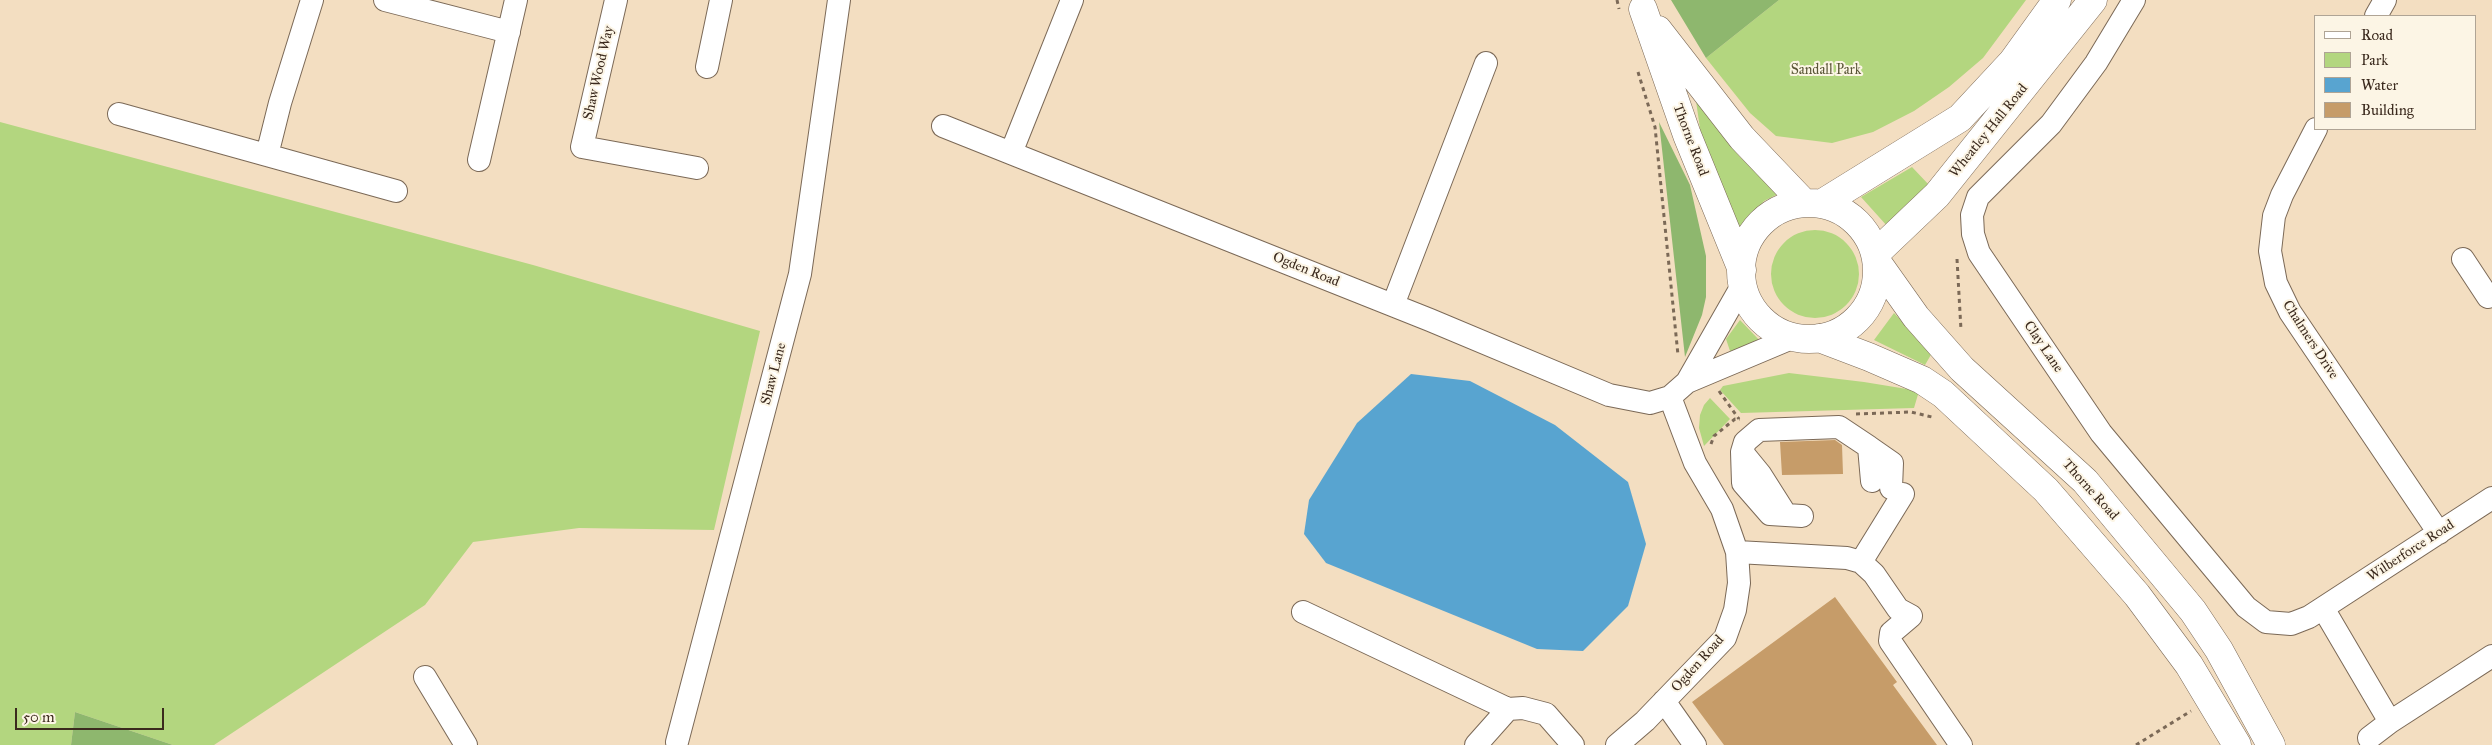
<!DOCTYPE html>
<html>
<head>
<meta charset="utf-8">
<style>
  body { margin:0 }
  #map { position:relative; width:2492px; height:745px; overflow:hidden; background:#f3dec1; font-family:"IM FELL Great Primer",serif }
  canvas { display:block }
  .legend { position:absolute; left:2314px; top:15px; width:162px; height:115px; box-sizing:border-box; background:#fcf5e5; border:1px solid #afa495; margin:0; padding:6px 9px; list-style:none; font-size:15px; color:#3b2a1e }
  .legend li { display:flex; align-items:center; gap:10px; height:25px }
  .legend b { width:25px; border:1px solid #afa495 }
  .scale { position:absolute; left:15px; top:708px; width:149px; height:22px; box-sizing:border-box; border:2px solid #3b2a1e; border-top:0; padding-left:6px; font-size:15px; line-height:18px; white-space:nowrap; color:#3b2a1e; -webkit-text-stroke:4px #fcf5e5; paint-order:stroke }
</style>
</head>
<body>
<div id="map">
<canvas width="2492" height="745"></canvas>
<ul class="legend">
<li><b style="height:6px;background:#fff"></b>Road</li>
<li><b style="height:14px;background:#b3d67f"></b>Park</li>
<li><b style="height:14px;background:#58a4d0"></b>Water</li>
<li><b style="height:14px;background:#c69c69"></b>Building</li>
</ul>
<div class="scale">50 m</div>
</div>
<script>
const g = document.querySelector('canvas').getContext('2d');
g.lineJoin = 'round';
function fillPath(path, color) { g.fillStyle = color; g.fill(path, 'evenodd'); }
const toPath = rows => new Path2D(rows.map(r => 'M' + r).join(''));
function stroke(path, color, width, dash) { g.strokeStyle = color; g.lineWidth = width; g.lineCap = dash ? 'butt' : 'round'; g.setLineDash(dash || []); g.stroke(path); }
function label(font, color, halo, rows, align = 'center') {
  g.font = font + ' "IM FELL Great Primer",serif'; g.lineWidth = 4; g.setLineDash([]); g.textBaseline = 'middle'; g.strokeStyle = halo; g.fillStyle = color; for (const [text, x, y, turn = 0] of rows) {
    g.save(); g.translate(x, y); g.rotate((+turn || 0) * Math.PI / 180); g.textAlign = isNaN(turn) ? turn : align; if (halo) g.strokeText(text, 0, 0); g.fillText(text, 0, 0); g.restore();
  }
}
fillPath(toPath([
  [1779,0,2026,0,1983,58,1949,87,1914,111,1873,132,1832,143,1776,136,1750,113,1706,58],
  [1696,101,1739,156,1778,194,1764,201,1739,231,1704,156],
  [0,122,533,265,760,331,714,530,579,528,473,542,425,605,214,745,173,745,75,712,71,745,0,745],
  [1912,167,1930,186,1888,227,1861,197],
  '1771 274a44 44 0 1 1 88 0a44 44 0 1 1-88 0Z',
  [1894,313,1932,353,1925,365,1874,340],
  [1740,320,1761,342,1742,354,1730,351,1726,339],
  [1789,373,1864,382,1919,391,1914,408,1741,413,1720,390,1723,386],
  [1710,398,1730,419,1704,446,1699,428,1700,415,1704,405]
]), '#b3d67f');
fillPath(toPath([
  [1671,0,1779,0,1706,58],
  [1659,122,1690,185,1706,256,1706,297,1702,315,1685,357],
  [75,712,173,745,71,745]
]), '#8eb76e');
fillPath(toPath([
  [1411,374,1470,381,1555,425,1628,482,1646,544,1628,606,1583,651,1537,649,1326,563,1304,534,1309,500,1357,423]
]), '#58a4d0');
fillPath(toPath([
  [1835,440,1842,445,1843,474,1782,475,1780,442],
  [1835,597,1897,682,1893,685,1937,745,1724,745,1692,702]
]), '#c69c69');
const minor = toPath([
  [385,0,509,32],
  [616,0,582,147,697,168],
  [2134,0,2096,63,2051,124,1978,197,1972,215,1973,234,1979,253,2101,433,2246,607,2266,622,2291,624,2309,617,2492,498],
  [2376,16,2385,0],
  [707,67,721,0],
  [119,114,396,191],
  [943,126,1430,320,1609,395,1650,403,1670,397],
  [2316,129,2282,195,2274,216,2270,251,2276,283,2290,312,2439,533],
  [1011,153,1072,0],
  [267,155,280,103,312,0],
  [479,160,516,0],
  [2463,259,2488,297],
  [1393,305,1486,63],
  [1687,382,1743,284],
  [1869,447,1892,463,1891,488],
  [1742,452,1760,474,1786,515],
  [1802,516,1770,514,1743,483,1742,452,1745,442,1759,430,1839,427,1869,447,1872,481],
  [1737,552,1847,558,1861,562,1874,574,1898,609,1911,616,1891,633,1890,641,1961,745],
  [1861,562,1903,494],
  [2323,608,2390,722],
  [1303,612,1508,709],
  [425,677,466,745],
  [1664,701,1695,745],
  [2369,738,2390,722,2492,656],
  [677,742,800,274,839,0],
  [1476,745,1508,709,1523,708,1546,714,1573,745],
  [1617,745,1645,721,1725,638,1735,610,1739,583,1737,552,1722,509,1695,463,1670,397,1687,382,1794,337]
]);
const highway = toPath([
  [1643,9,1687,135,1742,270],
  [1658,30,1742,138,1804,203],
  '1741 271a68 68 0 1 1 136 0a68 68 0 1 1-136 0Z',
  [1821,204,1960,118,2013,61,2057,0],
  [1875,254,1937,195,2093,0],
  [1877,262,1916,317,1962,369,2085,481,2193,611,2219,650,2271,745],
  [1819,338,1869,357,1922,380,1943,394,2046,490,2137,595,2189,665,2237,745]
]);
stroke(minor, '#7b6957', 24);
stroke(highway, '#7b6957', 29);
stroke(toPath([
  [1617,0,1619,9],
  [1638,72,1655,127,1678,355],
  [1957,259,1961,330],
  [1719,391,1739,419],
  [1856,414,1911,412,1932,417],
  [1711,444,1714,436,1735,419,1740,419],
  [2136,745,2191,711]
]), '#7b6957', 3, [4, 4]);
stroke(minor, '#fff', 22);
stroke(highway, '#fff', 28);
label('14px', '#595536', '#fcf5e5', [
  ["Sandall Park",1826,71]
]);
label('14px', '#3b2a1e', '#fcf5e5', [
  ["Shaw Wood Way",599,73,-77],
  ["Wheatley Hall Road",1989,131,-51],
  ["Thorne Road",1690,140,69],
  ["Ogden Road",1306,270,22],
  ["Chalmers Drive",2310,340,57],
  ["Clay Lane",2043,347,56],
  ["Shaw Lane",774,374,-75],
  ["Thorne Road",2090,490,48],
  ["Wilberforce Road",2411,551,-33],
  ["Ogden Road",1698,664,-48]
]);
</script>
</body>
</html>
